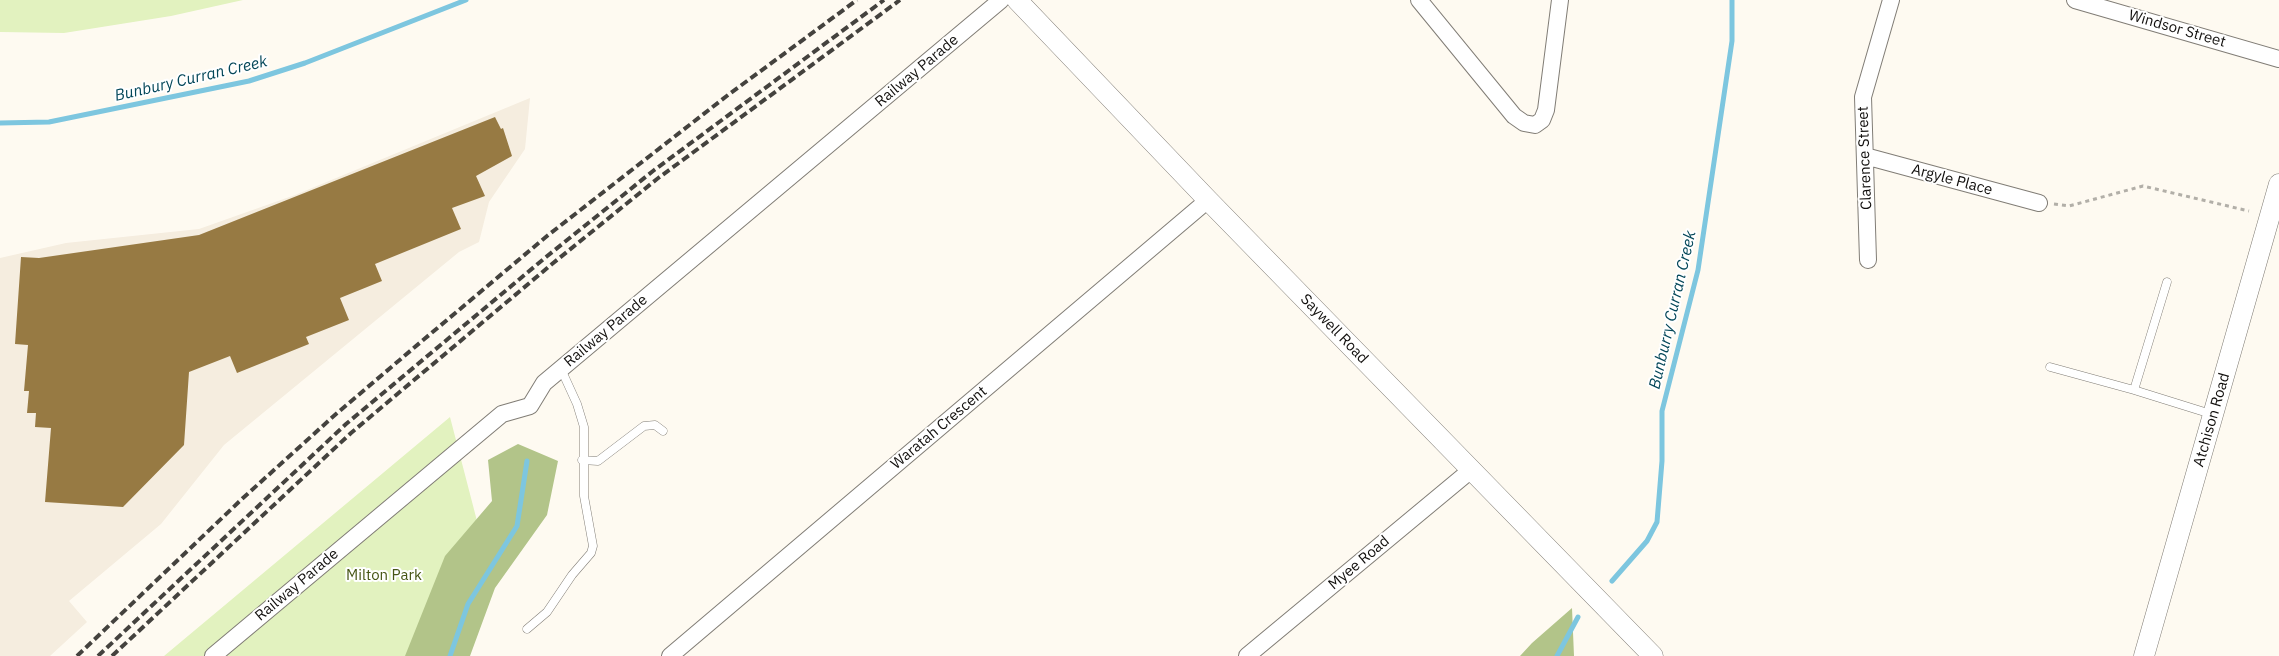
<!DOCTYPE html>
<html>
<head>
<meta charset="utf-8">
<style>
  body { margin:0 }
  canvas { display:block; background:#fefaf1 }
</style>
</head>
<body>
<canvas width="2279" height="656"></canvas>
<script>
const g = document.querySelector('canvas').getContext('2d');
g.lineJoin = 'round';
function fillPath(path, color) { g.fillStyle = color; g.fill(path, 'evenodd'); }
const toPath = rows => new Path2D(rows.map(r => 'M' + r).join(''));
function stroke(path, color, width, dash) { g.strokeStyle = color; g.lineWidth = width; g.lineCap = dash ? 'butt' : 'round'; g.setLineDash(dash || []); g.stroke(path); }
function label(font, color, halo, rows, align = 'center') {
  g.font = font + ' "IBM Plex Sans",sans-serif'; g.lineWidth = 4; g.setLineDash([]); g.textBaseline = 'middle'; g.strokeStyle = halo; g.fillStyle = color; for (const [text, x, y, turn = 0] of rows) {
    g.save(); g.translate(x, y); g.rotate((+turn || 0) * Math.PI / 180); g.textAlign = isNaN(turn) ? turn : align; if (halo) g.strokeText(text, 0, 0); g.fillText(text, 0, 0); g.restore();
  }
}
fillPath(toPath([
  [530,98,525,149,489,202,479,242,459,252,224,445,161,524,69,601,87,622,50,656,0,656,0,258,66,243,199,229,295,195]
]), '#f5eddf');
fillPath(toPath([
  [0,0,243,0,171,16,64,33,0,32],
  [450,417,477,521,445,656,164,656]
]), '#e2f2bf');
fillPath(toPath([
  [518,444,558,461,547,515,495,588,470,656,405,656,445,556,492,501,488,460],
  [1572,608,1574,656,1520,656,1532,643]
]), '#b2c489');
stroke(toPath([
  [0,123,49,122,249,81,305,63,466,0],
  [1612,581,1647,541,1657,522,1662,461,1662,411,1698,270,1732,41,1732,0],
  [450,656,468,604,517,526,527,461],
  [1557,656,1578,617]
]), '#7dc6df', 5);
fillPath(toPath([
  [495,117,501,129,503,128,512,156,476,176,485,196,452,208,461,229,375,264,382,281,340,298,349,320,306,337,309,344,237,373,230,356,189,372,184,445,123,507,45,502,51,428,35,427,36,413,27,413,29,391,24,391,28,345,15,344,21,257,39,258,199,235]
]), '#977a43');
const service = toPath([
  [2167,282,2134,390,2211,414],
  [2050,367,2134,390],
  [582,460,598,461,644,426,655,425,663,431],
  [527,629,547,612,572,575,591,553,593,546,584,496,584,427,577,404,561,369]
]);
const minor = toPath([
  [1419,0,1514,116,1524,123,1535,125,1542,120,1546,110,1560,0],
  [2075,0,2279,59],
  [1865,156,2039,203],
  [1868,260,1863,97,1891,0],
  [213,656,502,414,530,406,544,383,1001,0],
  [670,656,1208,200],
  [1247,656,1471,470]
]);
const tertiary = toPath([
  [1017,0,1208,200,1653,656],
  [2144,656,2279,184]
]);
stroke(service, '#817d76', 9);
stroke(minor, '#817d76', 18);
stroke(tertiary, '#817d76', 21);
stroke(toPath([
  [2054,204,2069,206,2143,186,2249,211]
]), '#b2afa8', 3, [4, 4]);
stroke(service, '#fff', 8);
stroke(minor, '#fff', 16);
stroke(tertiary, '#fff', 20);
stroke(toPath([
  [77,656,243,498,336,414,422,341,547,236,728,95,857,0],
  [98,656,346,424,546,257,653,171,884,0],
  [112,656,351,433,552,264,657,179,900,0]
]), '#44423e', 4, [8, 4]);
label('15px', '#110f0d', '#fff', [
  ["Windsor Street",2177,29,16],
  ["Railway Parade",917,71,-40],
  ["Clarence Street",1865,158,-92],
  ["Argyle Place",1952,180,15],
  ["Saywell Road",1334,329,46],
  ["Railway Parade",606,331,-40],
  ["Atchison Road",2212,420,-74],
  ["Waratah Crescent",939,428,-40],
  ["Myee Road",1359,563,-40],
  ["Railway Parade",297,585,-40]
]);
label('15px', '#475616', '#fff', [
  ["Milton Park",384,576]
]);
label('italic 16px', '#044759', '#fff', [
  ["Bunbury Curran Creek",191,79,-13],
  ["Bunburry Curran Creek",1673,310,-77]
]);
</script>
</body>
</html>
